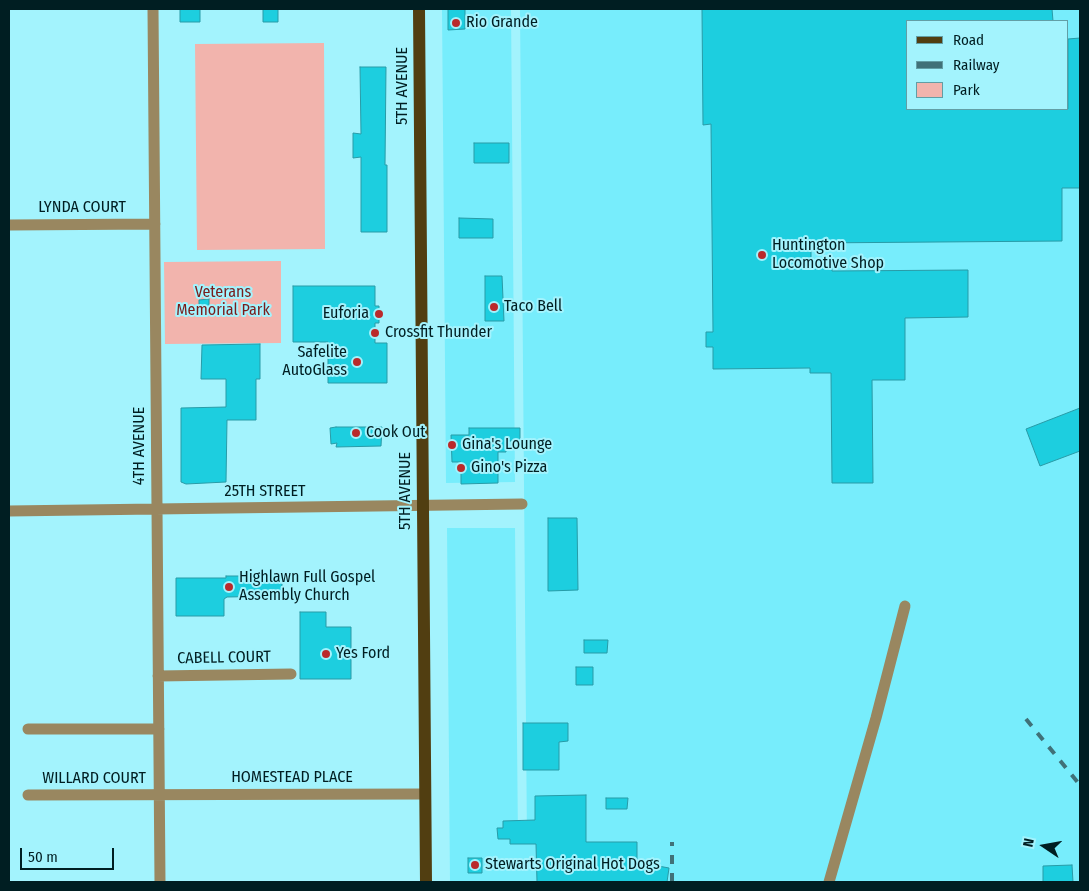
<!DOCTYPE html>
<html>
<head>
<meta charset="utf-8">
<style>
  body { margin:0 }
  #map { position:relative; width:1089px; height:891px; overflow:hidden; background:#a3f3fd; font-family:"Fira Sans Condensed",sans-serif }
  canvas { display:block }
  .frame { position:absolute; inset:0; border:10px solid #001e22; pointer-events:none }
  .legend { position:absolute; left:906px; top:20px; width:162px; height:90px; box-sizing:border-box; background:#a3f3fd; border:1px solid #629ea5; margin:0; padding:6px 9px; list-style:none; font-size:15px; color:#001e22 }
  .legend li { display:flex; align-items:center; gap:10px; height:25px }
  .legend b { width:25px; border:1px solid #629ea5 }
  .north { position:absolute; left:1019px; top:821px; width:50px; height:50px; -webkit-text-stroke:4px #a3f3fd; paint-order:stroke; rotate:282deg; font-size:14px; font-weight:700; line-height:20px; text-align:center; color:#001e22 }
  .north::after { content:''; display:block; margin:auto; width:18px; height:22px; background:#001e22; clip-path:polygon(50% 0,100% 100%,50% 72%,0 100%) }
  .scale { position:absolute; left:20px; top:848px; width:94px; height:22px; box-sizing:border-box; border:2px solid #001e22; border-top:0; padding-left:6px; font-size:15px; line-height:18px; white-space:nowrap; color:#001e22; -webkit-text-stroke:4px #a3f3fd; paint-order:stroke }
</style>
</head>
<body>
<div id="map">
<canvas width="1089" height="891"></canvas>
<div class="frame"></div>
<ul class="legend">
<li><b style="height:6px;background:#513e11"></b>Road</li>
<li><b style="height:6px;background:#407178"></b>Railway</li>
<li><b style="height:14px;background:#f2b4ad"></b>Park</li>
</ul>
<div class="north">N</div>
<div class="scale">50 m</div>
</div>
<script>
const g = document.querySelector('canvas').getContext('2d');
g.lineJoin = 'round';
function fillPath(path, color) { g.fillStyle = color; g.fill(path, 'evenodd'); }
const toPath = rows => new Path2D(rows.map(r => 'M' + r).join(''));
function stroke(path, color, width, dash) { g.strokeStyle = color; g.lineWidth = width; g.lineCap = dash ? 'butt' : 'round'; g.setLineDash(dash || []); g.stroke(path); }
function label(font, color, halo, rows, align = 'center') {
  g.font = font + ' "Fira Sans Condensed",sans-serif'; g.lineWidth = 4; g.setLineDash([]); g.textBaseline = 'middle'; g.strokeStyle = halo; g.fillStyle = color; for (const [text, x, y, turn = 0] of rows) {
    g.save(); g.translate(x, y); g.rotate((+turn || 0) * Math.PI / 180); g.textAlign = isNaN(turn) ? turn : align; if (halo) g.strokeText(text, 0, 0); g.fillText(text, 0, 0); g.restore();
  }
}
fillPath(toPath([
  [442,9,511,9,515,482,446,483],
  [520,9,1080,9,1080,882,450,882,447,528,515,528,518,842,527,842],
  [908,21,1068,21,1068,109,908,109]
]), '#77edfc');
fillPath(toPath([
  [324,43,325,249,197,250,195,44],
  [281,261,281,343,165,344,164,262]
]), '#f2b4ad');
const building = toPath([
  [180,9,200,9,200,22,180,22,180,9],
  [263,9,278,9,278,22,263,22,263,9],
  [448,9,465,9,465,29,448,30,448,9],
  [702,9,1052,9,1053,21,908,21,908,109,1068,109,1068,39,1080,38,1080,188,1062,188,1062,241,811,243,811,266,832,266,832,271,968,270,968,317,905,318,905,380,872,380,873,483,832,483,831,373,810,373,810,368,713,369,713,347,706,347,706,332,713,332,711,124,703,125,702,9],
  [360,67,386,67,385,165,387,165,387,232,361,232,361,157,353,158,353,133,361,134,360,67],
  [474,143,509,143,509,163,474,163,474,143],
  [459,218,493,219,493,238,459,238,459,218],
  [485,276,502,276,504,321,485,321,485,276],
  [293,286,375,286,375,306,379,306,379,323,375,323,375,343,387,343,387,383,328,383,328,342,293,342,293,286],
  [209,299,209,309,199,310,199,300,209,299],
  [260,344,260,379,256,379,256,420,227,420,226,482,186,484,181,482,181,408,226,407,226,379,201,379,202,345,260,344],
  [1080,408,1080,451,1040,466,1026,429,1080,408],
  [336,427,382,427,381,446,336,447,337,443,331,444,330,428,336,427],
  [469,428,520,428,520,441,506,441,506,452,498,452,498,483,461,484,461,462,452,462,451,435,469,435,469,428],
  [548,518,577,518,578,590,548,591,548,518],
  [226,576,282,576,282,596,227,597,224,599,224,616,176,616,176,578,226,578,226,576],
  [300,612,326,612,326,627,351,627,351,679,300,679,300,612],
  [584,640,608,640,607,653,584,653,584,640],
  [576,667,593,667,593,685,576,685,576,667],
  [523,723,568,723,568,741,559,742,559,770,523,770,523,723],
  [586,795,586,842,637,842,637,862,669,868,667,882,537,882,536,844,510,844,510,839,498,839,497,828,503,828,503,821,535,820,535,796,586,795],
  [606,798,628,798,627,809,606,809,606,798],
  [468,858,482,858,482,873,468,873,468,858],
  [1072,865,1073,882,1043,882,1043,866,1072,865]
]);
fillPath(building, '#1dcedf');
stroke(building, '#289ba7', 1);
stroke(toPath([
  [153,9,160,882],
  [9,225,155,224],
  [9,511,522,504],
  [158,676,291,674],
  [28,729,159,729],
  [28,795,425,794],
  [829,882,876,718,905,606]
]), '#998760', 11);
stroke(toPath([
  [419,9,426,882]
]), '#513e11', 12);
stroke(toPath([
  [1026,719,1080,785],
  [672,882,672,842]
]), '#407178', 4, [9, 9]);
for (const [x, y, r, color] of [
  [456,23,5,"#ba2a2b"],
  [762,255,5,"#ba2a2b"],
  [494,307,5,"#ba2a2b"],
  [379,314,5,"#ba2a2b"],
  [375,333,5,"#ba2a2b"],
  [357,362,5,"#ba2a2b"],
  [356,433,5,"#ba2a2b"],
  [452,445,5,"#ba2a2b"],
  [461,468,5,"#ba2a2b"],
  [229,587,5,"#ba2a2b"],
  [326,654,5,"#ba2a2b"],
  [475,865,5,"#ba2a2b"]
]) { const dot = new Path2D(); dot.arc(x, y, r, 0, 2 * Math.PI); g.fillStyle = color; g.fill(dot); stroke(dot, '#a3f3fd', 2); }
label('16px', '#001e22', '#a3f3fd', [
  ["Rio Grande",466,23],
  ["Huntington",772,246],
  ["Locomotive Shop",772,264],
  ["Taco Bell",504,307],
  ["Euforia",369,314,"right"],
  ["Crossfit Thunder",385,333],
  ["Safelite",347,353,"right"],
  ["AutoGlass",347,371,"right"],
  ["Cook Out",366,433],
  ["Gina's Lounge",462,445],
  ["Gino's Pizza",471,468],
  ["Highlawn Full Gospel",239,578],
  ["Assembly Church",239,596],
  ["Yes Ford",336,654],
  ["Stewarts Original Hot Dogs",485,865]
], 'left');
label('16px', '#001e22', '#a3f3fd', [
  ["5TH AVENUE",403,86,-90],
  ["LYNDA COURT",82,208],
  ["4TH AVENUE",140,446,-90],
  ["5TH AVENUE",406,491,-90],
  ["25TH STREET",265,492],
  ["CABELL COURT",224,658,-1],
  ["HOMESTEAD PLACE",292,778],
  ["WILLARD COURT",94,779]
]);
label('16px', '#791c1b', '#a3f3fd', [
  ["Veterans",223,293],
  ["Memorial Park",223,311]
]);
</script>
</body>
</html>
